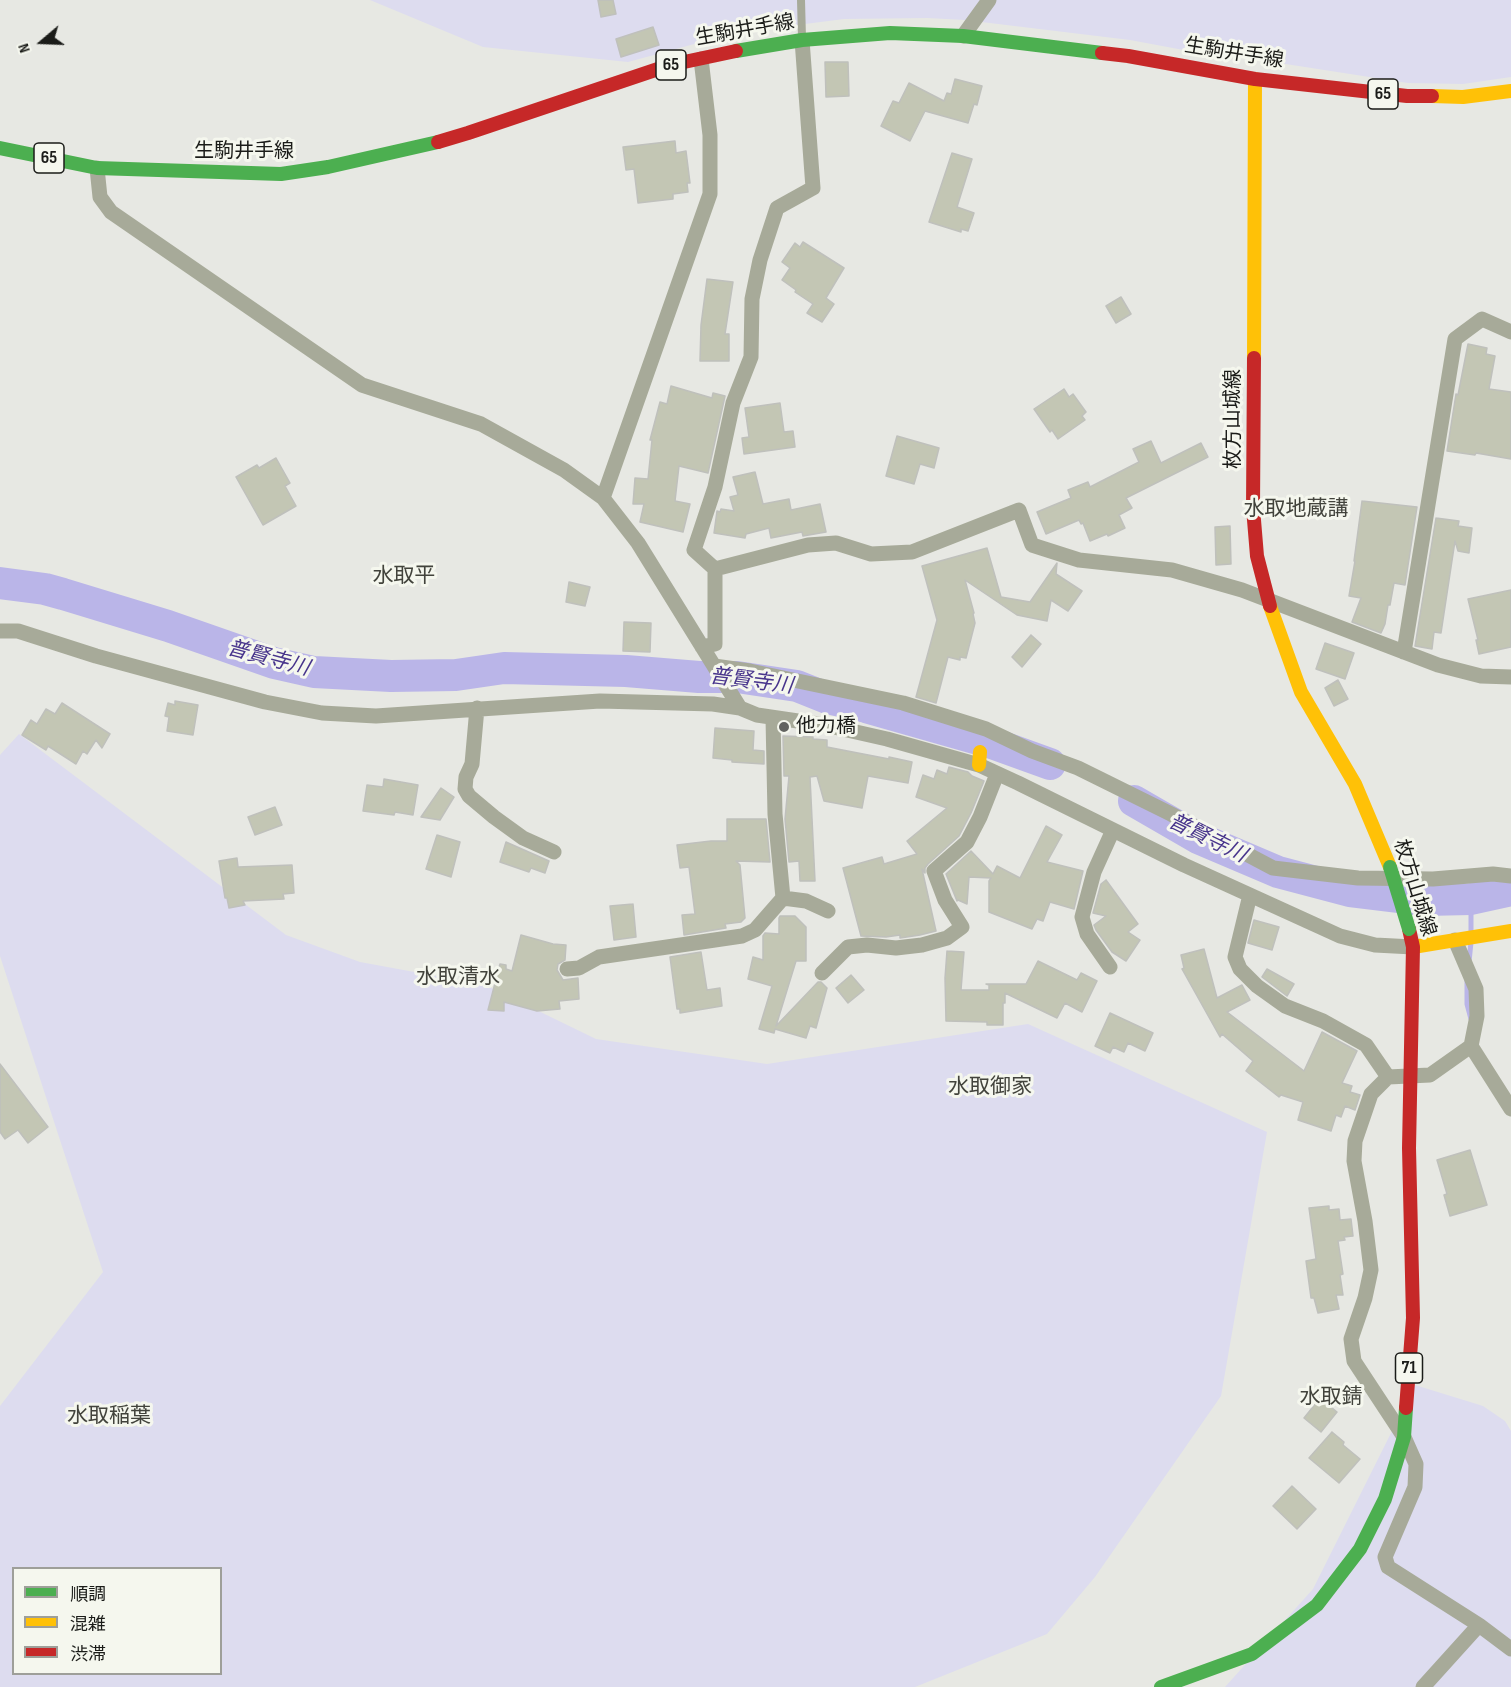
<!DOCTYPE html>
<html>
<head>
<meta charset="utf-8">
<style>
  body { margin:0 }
  #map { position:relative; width:1511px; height:1687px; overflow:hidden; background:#e7e8e3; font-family:"Sofia Sans Condensed","Noto Sans JP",sans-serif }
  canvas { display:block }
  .legend { position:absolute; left:12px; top:1567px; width:210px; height:108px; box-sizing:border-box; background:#f5f7ee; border:2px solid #9e9f99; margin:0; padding:8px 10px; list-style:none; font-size:18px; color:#1b1c19 }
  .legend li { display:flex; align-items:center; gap:12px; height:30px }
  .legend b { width:30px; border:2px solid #9e9f99 }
  .north { position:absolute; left:12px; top:12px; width:60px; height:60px; -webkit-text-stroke:4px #f5f7ee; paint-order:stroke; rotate:251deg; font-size:16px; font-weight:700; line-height:24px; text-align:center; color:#1b1c19 }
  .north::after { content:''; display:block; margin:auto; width:21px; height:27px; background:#1b1c19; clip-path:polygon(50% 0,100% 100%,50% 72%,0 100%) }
</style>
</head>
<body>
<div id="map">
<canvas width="1511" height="1687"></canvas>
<ul class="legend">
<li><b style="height:8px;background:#4caf50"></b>順調</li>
<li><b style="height:8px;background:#ffc107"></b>混雑</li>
<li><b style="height:8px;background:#c62828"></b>渋滞</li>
</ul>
<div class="north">N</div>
</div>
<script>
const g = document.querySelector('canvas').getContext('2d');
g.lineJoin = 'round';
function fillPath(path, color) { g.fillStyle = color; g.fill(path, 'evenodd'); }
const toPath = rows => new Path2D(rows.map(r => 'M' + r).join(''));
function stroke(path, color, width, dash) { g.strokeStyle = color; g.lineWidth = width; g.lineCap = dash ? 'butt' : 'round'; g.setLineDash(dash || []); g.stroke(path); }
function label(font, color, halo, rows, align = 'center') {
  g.font = font + ' "Sofia Sans Condensed","Noto Sans JP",sans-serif'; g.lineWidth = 6; g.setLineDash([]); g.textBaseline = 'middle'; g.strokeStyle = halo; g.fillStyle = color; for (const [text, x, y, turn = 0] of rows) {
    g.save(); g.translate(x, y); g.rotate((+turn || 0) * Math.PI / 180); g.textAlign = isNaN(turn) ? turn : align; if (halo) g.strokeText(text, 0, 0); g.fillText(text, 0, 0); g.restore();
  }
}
fillPath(toPath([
  [370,0,1511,0,1511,77,1463,84,1408,83,1260,60,1227,55,1205,54,1130,40,965,20,927,18,844,19,766,29,698,43,628,62,483,47],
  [19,734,286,935,360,962,485,985,596,1039,767,1064,1028,1024,1267,1132,1221,1396,1095,1577,1047,1634,915,1687,0,1687,0,1406,103,1272,0,956,0,755],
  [14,1568,220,1568,220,1674,14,1674],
  [1415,1385,1483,1406,1505,1421,1511,1431,1511,1687,1225,1687,1313,1589]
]), '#dddcef');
stroke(toPath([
  [1471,933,1471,899],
  [1469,962,1471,942],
  [1467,981,1467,1004,1471,1019]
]), '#bab5e8', 5);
stroke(toPath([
  [0,583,45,589,63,594,168,626,274,663,314,672,391,676,456,675,504,668,626,671,699,677,737,677,797,686,827,698,866,707,989,742,1050,764],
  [1134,801,1198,838,1278,872,1350,891,1424,900,1471,899,1511,890]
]), '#bab5e8', 32);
const building = toPath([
  [598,0,613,0,616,14,601,17,598,0],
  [653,27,659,45,621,57,616,39,653,27],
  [825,62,848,62,849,96,826,97,825,62],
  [955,79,982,86,977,105,974,104,968,123,925,111,910,141,881,126,893,101,899,103,909,83,944,101,947,93,951,94,955,79],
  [675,141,676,153,686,151,690,183,687,183,688,192,673,194,673,199,638,203,634,169,626,170,623,147,675,141],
  [952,153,972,159,957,207,974,213,968,231,961,229,961,232,929,222,952,153],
  [803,242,844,268,826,298,834,304,822,322,807,313,813,304,795,292,796,290,782,280,790,268,782,262,795,243,800,247,803,242],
  [707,279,733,282,725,334,729,334,729,361,700,361,701,325,707,279],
  [1121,297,1131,314,1116,323,1106,306,1121,297],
  [1468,344,1487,348,1486,354,1495,356,1489,389,1511,392,1511,459,1476,453,1475,455,1447,451,1456,394,1458,395,1468,344],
  [671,386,712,398,713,393,725,396,708,473,679,466,675,501,690,504,683,532,640,522,644,504,633,504,635,478,648,479,652,440,650,440,660,402,667,404,671,386],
  [1064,389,1069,397,1073,394,1086,412,1082,416,1085,420,1058,439,1052,430,1050,432,1034,409,1064,389],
  [780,403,784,432,793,431,795,447,744,454,742,438,749,437,745,408,780,403],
  [897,436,939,448,934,468,920,464,914,484,886,476,897,436],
  [1151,441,1161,463,1201,443,1208,457,1126,498,1132,508,1119,515,1125,528,1108,536,1107,534,1090,541,1083,523,1081,524,1079,520,1046,534,1037,512,1071,498,1068,490,1088,482,1090,487,1139,462,1133,449,1151,441],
  [276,458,290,483,285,486,296,506,263,525,236,477,257,465,259,468,276,458],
  [755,472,763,504,789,499,791,510,820,504,826,532,803,536,802,532,771,538,769,528,746,534,745,538,714,533,717,511,720,512,721,509,734,511,730,497,738,495,733,477,755,472],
  [1362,501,1417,507,1405,585,1394,583,1390,605,1388,605,1385,624,1381,633,1352,622,1361,598,1349,596,1355,561,1354,561,1362,501],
  [1436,518,1459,521,1458,526,1472,528,1469,553,1458,551,1455,541,1441,633,1434,632,1432,649,1415,646,1436,518],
  [1230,526,1231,564,1216,565,1215,527,1230,526],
  [987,548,1001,597,1030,602,1057,563,1056,574,1082,591,1068,611,1051,600,1047,621,1017,615,965,580,974,613,973,614,975,623,966,658,960,657,960,660,948,657,936,703,916,697,937,620,922,566,987,548],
  [569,582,590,587,585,606,566,602,569,582],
  [1511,590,1511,647,1479,654,1476,640,1478,640,1468,599,1511,590],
  [624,622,651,623,650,652,623,651,624,622],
  [1031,635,1041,644,1022,667,1012,657,1031,635],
  [1325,643,1354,653,1345,679,1316,669,1325,643],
  [1338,680,1348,699,1334,706,1325,688,1338,680],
  [175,701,198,705,193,735,167,731,169,717,165,716,168,703,175,705,175,701],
  [62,703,110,734,102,748,96,740,87,754,83,751,76,764,48,746,46,750,22,735,31,720,37,724,46,709,55,714,62,703],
  [715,728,754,731,753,750,764,751,764,764,732,762,732,760,713,758,715,728],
  [783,736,813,737,813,739,827,740,827,747,889,759,889,757,912,762,908,783,868,776,862,808,824,801,817,776,810,777,815,881,800,881,799,861,789,862,785,819,789,776,784,776,783,736],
  [949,767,968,772,972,776,984,781,971,813,959,836,928,864,925,868,925,873,922,869,936,931,920,935,900,938,900,935,886,937,861,936,843,868,882,857,884,864,917,854,907,841,947,808,916,797,923,775,934,779,937,770,947,774,949,767],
  [384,779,418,785,413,815,395,812,394,815,363,811,367,785,383,787,384,779],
  [441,788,454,797,440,820,421,817,441,788],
  [275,807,282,825,255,835,248,817,275,807],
  [727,819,766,819,770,862,736,861,740,865,745,918,741,922,725,924,726,928,684,935,682,915,695,914,689,867,680,868,677,845,711,841,727,841,727,819],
  [1046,826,1062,835,1047,862,1083,871,1074,909,1050,902,1043,921,1037,919,1032,929,989,912,989,881,991,878,969,877,967,904,958,900,957,901,946,874,971,851,993,874,997,866,1020,878,1046,826],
  [437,835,460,842,451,877,426,869,437,835],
  [506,842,549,861,545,873,531,868,529,872,500,862,506,842],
  [237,858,238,867,292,865,294,893,283,894,284,899,243,901,245,905,229,908,227,898,225,898,219,861,237,858],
  [1106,880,1138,924,1128,932,1140,940,1126,961,1112,952,1096,930,1094,925,1106,916,1093,913,1101,884,1106,880],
  [633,904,636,937,614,940,610,906,633,904],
  [780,916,795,916,806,927,806,961,796,961,776,1026,818,982,821,982,827,988,816,1028,810,1026,806,1038,775,1029,774,1033,759,1029,772,986,748,979,753,957,763,960,763,936,765,933,779,934,779,918,780,916],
  [1254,920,1279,927,1272,950,1248,943,1254,920],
  [521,935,553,944,566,945,565,960,558,964,557,970,563,980,578,978,579,999,559,1001,560,1009,537,1011,504,1002,504,1011,488,1010,500,964,506,965,506,969,512,971,521,935],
  [1204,949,1217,998,1242,985,1250,1000,1227,1012,1304,1071,1322,1032,1357,1051,1342,1083,1352,1086,1350,1092,1360,1095,1355,1110,1345,1106,1341,1117,1336,1115,1331,1131,1298,1120,1303,1102,1281,1095,1279,1097,1246,1071,1253,1061,1222,1034,1220,1037,1182,969,1184,968,1181,955,1204,949],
  [947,951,964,952,961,990,989,990,989,985,986,984,1026,984,1038,961,1077,980,1081,973,1097,981,1082,1012,1065,1003,1057,1018,1005,993,1005,1003,1003,1003,1003,1025,987,1025,987,1022,946,1021,945,978,947,951],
  [701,952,707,990,720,988,722,1006,680,1013,680,1009,677,1009,670,957,701,952],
  [1267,969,1294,984,1287,996,1262,977,1267,969],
  [851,975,864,990,848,1003,836,988,851,975],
  [1110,1013,1153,1033,1145,1051,1128,1043,1124,1052,1113,1047,1110,1053,1095,1046,1110,1013],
  [0,1064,48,1127,28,1143,18,1130,5,1139,0,1132,0,1064],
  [1470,1150,1487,1205,1450,1216,1444,1195,1447,1194,1437,1160,1470,1150],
  [1329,1206,1329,1210,1339,1209,1340,1220,1351,1219,1353,1236,1344,1237,1345,1240,1338,1241,1343,1274,1340,1275,1343,1295,1336,1295,1339,1309,1318,1313,1314,1298,1311,1298,1306,1261,1316,1259,1309,1208,1329,1206],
  [1320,1398,1337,1412,1321,1432,1304,1418,1320,1398],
  [1332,1432,1344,1442,1343,1445,1360,1459,1339,1483,1309,1458,1332,1432],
  [1292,1486,1316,1509,1297,1529,1273,1506,1292,1486]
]);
fillPath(building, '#c3c6b4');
stroke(building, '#bfc0bc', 1.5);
stroke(toPath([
  [801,0,802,38]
]), '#a7aa99', 8);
stroke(toPath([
  [963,36,989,0],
  [97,168,100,197,111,212,362,385,481,424,564,470,603,498,638,543,740,708,757,715,825,725,887,739,979,765,1018,783,1184,865,1340,936,1375,945,1413,947],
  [603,498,710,194,710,135,701,59],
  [715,569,808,545,836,543,871,554,912,552,1019,510,1032,545,1079,560,1172,570,1242,590,1438,665,1481,676,1511,677],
  [0,631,18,631,96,656,265,702,322,713,376,716,600,701,713,704,740,708],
  [702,647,715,644,715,569,694,550,715,487,733,403,751,357,752,299,760,260,777,208,813,188,802,40],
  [1404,652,1455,339,1482,319,1511,332],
  [714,666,750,671,903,703,986,729,1032,751,1078,768,1171,814,1273,868,1358,878,1433,879,1493,874,1511,876],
  [477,708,472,764,466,777,465,789,469,796,494,817,523,838,554,852],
  [1250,895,1235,957,1240,969,1257,986,1285,1006,1323,1021,1366,1045,1388,1077],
  [783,898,806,901,828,911],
  [1455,940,1476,989,1477,1016,1471,1046,1430,1075,1388,1077,1371,1094,1355,1141,1354,1161,1365,1221,1371,1270,1365,1298,1351,1339,1354,1361,1404,1437,1416,1464,1415,1487,1385,1557,1388,1567,1479,1625,1511,1649],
  [1110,967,1087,934,1082,917,1094,872,1113,830],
  [567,969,579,968,599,957,742,936,755,930,783,898,775,814,773,718],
  [822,973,848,947,867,945,896,948,922,945,947,938,962,927,945,900,934,871,967,842,980,817,997,774],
  [1471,1046,1511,1109],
  [1423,1687,1479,1625]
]), '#a7aa99', 15);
stroke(toPath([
  [736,51,802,40,890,33,963,36,1102,53],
  [0,148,97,168,281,174,328,167,438,142],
  [1161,1687,1252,1654,1317,1605,1360,1549,1385,1499,1404,1437,1406,1408]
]), '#4caf50', 14);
stroke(toPath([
  [1432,96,1463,97,1511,91],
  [1254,358,1255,79],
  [1270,606,1301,692,1355,784,1390,867],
  [979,765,980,752],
  [1413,947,1511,931]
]), '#ffc107', 14);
stroke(toPath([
  [1102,53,1128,56,1255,79,1407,96,1432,96],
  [438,142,468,133,670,65,736,51],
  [1254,358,1253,508,1257,556,1270,606],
  [1406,1408,1413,1318,1409,1148,1413,947,1409,929]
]), '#c62828', 14);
stroke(toPath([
  [1390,867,1409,929]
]), '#4caf50', 14);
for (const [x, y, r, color] of [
  [784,727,6,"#626360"]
]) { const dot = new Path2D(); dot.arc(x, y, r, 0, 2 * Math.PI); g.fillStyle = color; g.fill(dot); stroke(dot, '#f5f7ee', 2); }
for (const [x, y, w] of [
  [671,65,30],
  [1383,94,30],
  [49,158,30],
  [1409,1368,27]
]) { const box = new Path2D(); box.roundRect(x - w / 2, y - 15, w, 30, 4.5); g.fillStyle = '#f5f7ee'; g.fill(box); stroke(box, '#1b1c19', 1.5); }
label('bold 18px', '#1b1c19', null, [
  ["65",671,65],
  ["65",1383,94],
  ["65",49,158],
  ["71",1409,1368]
]);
label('20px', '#1b1c19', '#f5f7ee', [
  ["生駒井手線",745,31,-10],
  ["生駒井手線",1234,54,9],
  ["生駒井手線",244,152],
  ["枚方山城線",1234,419,-90],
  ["枚方山城線",1414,888,73]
]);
label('20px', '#1b1c19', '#f5f7ee', [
  ["他力橋",796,727]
], 'left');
label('21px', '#42433c', '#f5f7ee', [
  ["水取地蔵講",1296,510],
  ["水取平",404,577],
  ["水取清水",458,978],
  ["水取御家",990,1088],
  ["水取錆",1331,1398],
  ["水取稲葉",109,1417]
]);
label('italic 21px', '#48358c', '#f5f7ee', [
  ["普賢寺川",268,659,15],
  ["普賢寺川",751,682,7],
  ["普賢寺川",1207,839,26]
]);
</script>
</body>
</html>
